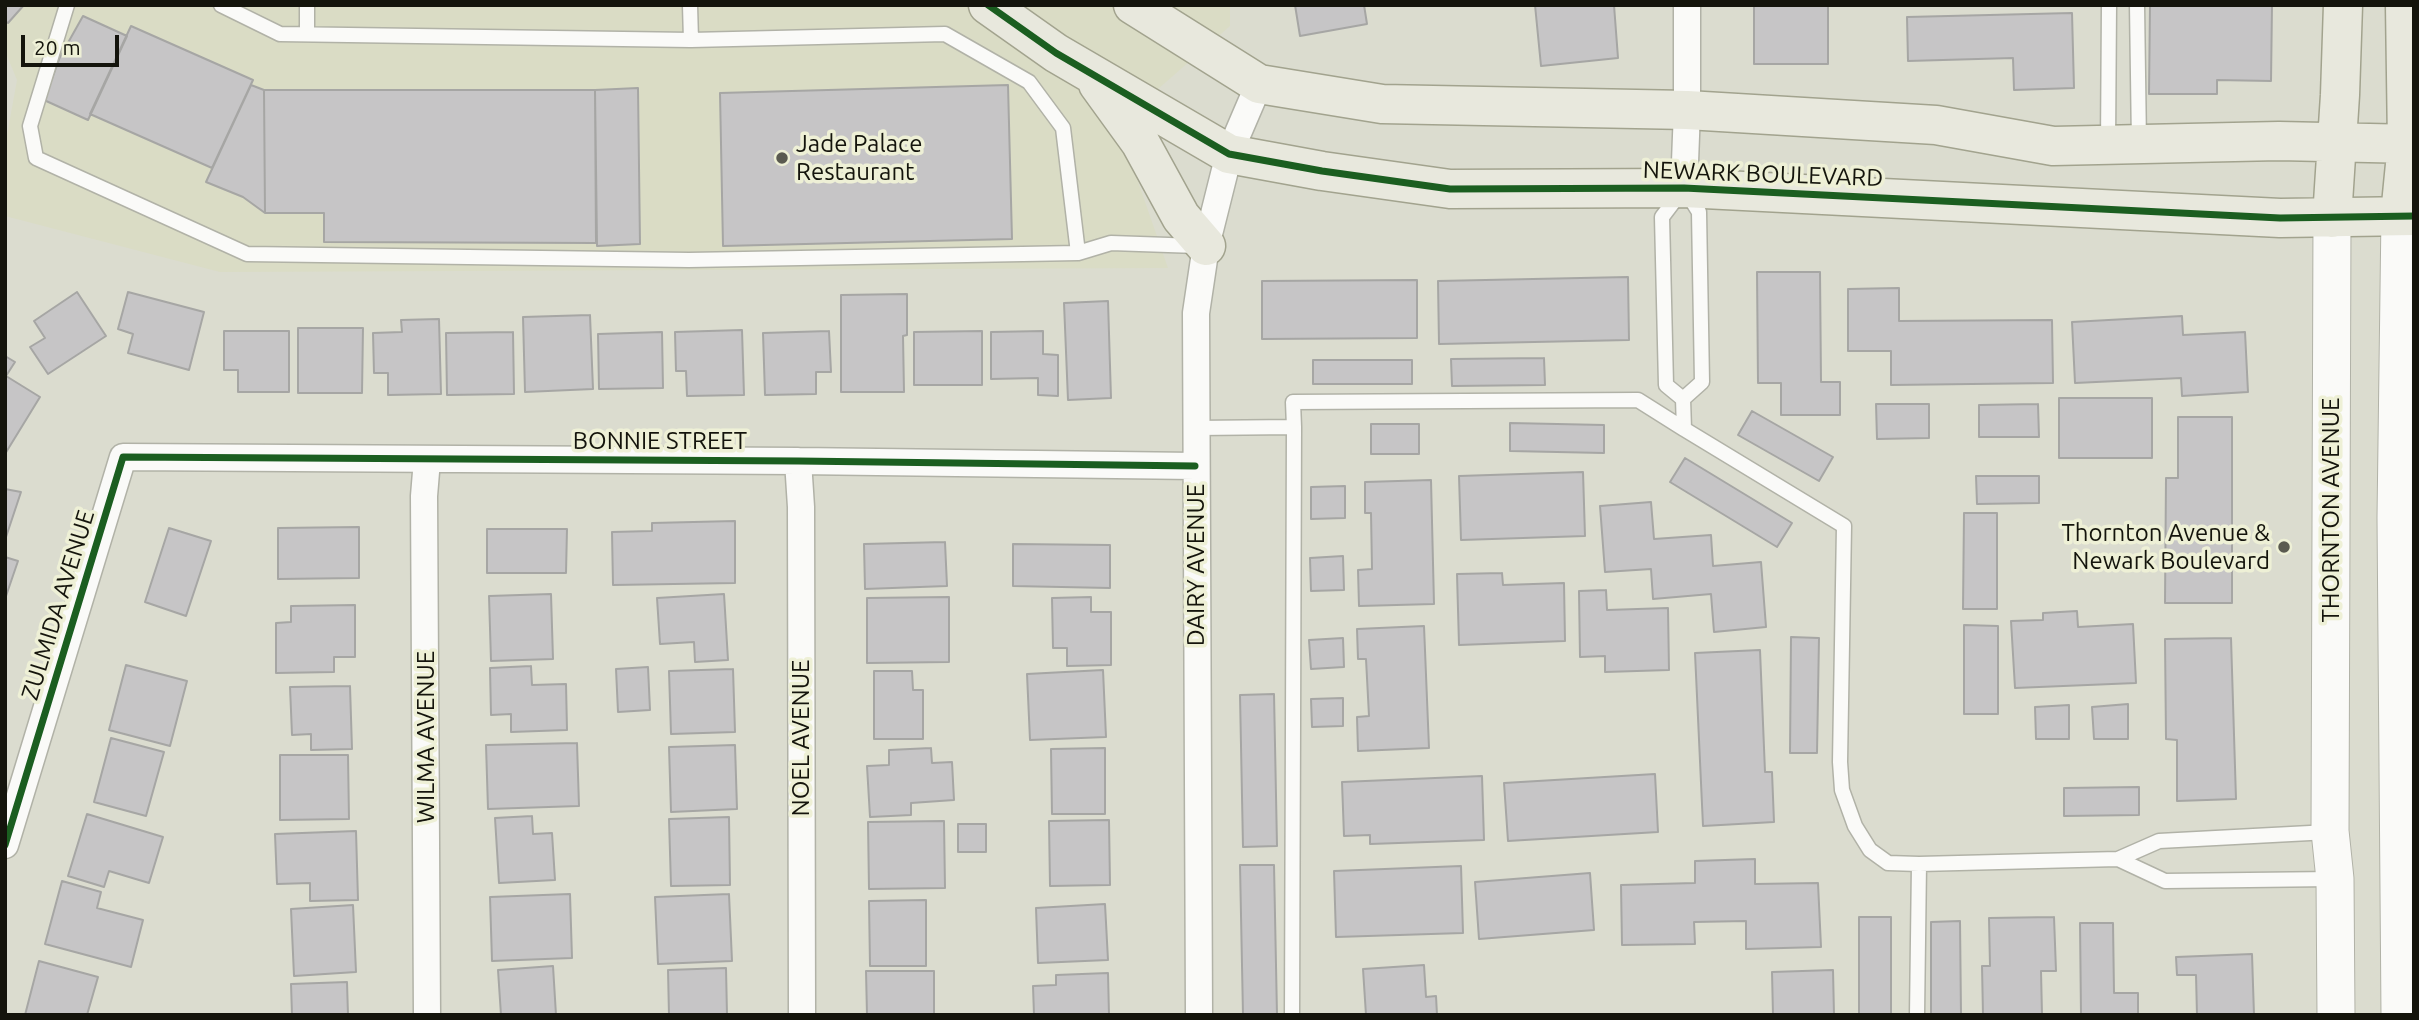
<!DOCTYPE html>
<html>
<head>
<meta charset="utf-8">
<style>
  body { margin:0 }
  #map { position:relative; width:2419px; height:1020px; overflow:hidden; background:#dbdccf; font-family:Ubuntu,sans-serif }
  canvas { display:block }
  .frame { position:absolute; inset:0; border:7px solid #14140c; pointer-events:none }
  .scale { position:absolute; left:21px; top:35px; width:98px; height:32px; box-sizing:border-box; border:4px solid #14140c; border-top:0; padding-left:9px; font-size:21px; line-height:24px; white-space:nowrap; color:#14140c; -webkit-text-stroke:5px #eef0d6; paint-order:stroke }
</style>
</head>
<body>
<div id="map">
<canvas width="2419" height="1020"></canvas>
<div class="frame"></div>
<div class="scale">20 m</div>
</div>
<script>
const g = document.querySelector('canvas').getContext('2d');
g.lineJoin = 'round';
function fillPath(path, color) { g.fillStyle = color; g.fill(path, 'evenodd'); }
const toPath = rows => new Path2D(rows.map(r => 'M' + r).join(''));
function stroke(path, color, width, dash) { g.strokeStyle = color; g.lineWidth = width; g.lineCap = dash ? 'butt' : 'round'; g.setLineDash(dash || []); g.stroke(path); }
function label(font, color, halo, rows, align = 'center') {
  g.font = font + ' Ubuntu,sans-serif'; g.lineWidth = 7; g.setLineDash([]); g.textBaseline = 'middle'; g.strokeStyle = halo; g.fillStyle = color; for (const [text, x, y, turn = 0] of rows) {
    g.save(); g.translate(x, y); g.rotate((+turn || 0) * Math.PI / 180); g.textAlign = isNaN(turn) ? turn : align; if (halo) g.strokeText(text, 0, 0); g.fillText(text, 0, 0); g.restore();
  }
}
fillPath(toPath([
  [5,5,1230,5,1230,26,1118,124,1168,268,220,272,5,216,5,146,17,80,5,51]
]), '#dadcc5');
const building = toPath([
  [5,5,24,5,8,23,5,21,5,5],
  [1295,5,1364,5,1367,24,1300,36,1295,5],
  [1535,5,1614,5,1618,58,1541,66,1535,5],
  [1754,5,1828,5,1828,64,1754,64,1754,5],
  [2150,5,2272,5,2271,81,2217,80,2217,94,2149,94,2150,5],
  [2072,13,2074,88,2014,90,2013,58,1908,61,1907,17,2072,13],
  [83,16,127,36,88,120,44,100,60,57,83,16],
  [131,26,253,80,212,168,90,114,131,26],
  [251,85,264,90,265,213,243,197,206,182,251,85],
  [1008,85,1012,239,723,246,720,93,1008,85],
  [638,88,640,244,597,246,595,90,638,88],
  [264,90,595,90,596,243,324,242,324,213,265,213,264,90],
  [1757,272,1820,272,1821,382,1840,382,1840,415,1781,415,1781,383,1758,383,1757,272],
  [1628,277,1629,340,1439,344,1438,281,1628,277],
  [1417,280,1417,338,1262,339,1262,281,1417,280],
  [1899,288,1899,321,2052,320,2053,383,1891,385,1891,351,1848,351,1848,289,1899,288],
  [77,292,106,336,48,374,30,347,45,338,34,321,77,292],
  [128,292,204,312,189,370,128,353,133,334,118,329,128,292],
  [907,294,907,335,903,336,904,392,841,392,841,295,907,294],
  [1108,301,1111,398,1068,400,1064,303,1108,301],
  [590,315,593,389,525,392,523,317,590,315],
  [2182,316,2183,335,2245,332,2248,392,2182,396,2181,378,2075,383,2072,322,2182,316],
  [439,319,441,394,388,395,388,373,374,373,373,333,402,332,401,320,439,319],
  [298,328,363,328,362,393,298,393,298,328],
  [742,330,744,395,687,396,686,371,676,371,675,332,742,330],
  [224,331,289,331,289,392,238,392,238,370,224,370,224,331],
  [829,331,831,372,816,372,816,394,765,395,763,333,829,331],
  [982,331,982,385,914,385,914,332,982,331],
  [1043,331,1043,354,1058,355,1058,396,1038,395,1038,378,991,379,991,332,1043,331],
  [513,332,514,394,447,395,446,333,513,332],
  [662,332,663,388,599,389,598,334,662,332],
  [5,356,15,362,6,376,40,397,5,454,5,356],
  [1544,358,1545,385,1452,386,1451,359,1544,358],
  [1313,360,1412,360,1412,384,1313,384,1313,360],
  [2059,398,2152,398,2152,458,2059,458,2059,398],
  [1876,404,1929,404,1929,438,1877,439,1876,404],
  [2038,404,2039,437,1979,437,1979,405,2038,404],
  [1752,411,1833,457,1819,481,1738,435,1752,411],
  [2178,417,2232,417,2232,603,2165,603,2166,478,2178,478,2178,417],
  [1510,423,1604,425,1604,453,1510,451,1510,423],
  [1371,424,1419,424,1419,454,1371,454,1371,424],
  [1685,458,1792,523,1777,547,1670,482,1685,458],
  [1583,472,1585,536,1461,540,1459,476,1583,472],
  [1976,476,2039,476,2039,503,1977,504,1976,476],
  [1431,480,1434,604,1359,606,1358,570,1372,569,1371,513,1365,513,1365,482,1431,480],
  [1345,486,1345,518,1311,519,1311,487,1345,486],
  [5,489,21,492,5,540,5,489],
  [1651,502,1654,539,1711,535,1713,566,1761,562,1766,627,1714,632,1711,594,1653,599,1651,569,1605,572,1600,506,1651,502],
  [1964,513,1997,513,1997,609,1963,609,1964,513],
  [735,521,735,583,613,585,612,532,652,531,652,523,735,521],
  [359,527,359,578,278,579,278,528,359,527],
  [169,528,211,541,186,616,145,602,169,528],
  [487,529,567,529,566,573,487,573,487,529],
  [945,542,947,586,865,589,864,544,945,542],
  [1013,544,1110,545,1110,588,1013,586,1013,544],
  [1343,556,1344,590,1311,591,1310,558,1343,556],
  [5,557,18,561,5,599,5,557],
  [1502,573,1503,585,1564,583,1565,641,1459,645,1457,574,1502,573],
  [1606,590,1607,610,1668,608,1669,670,1605,672,1605,656,1580,657,1579,591,1606,590],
  [551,594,553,659,491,661,489,596,551,594],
  [724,594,728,660,695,662,694,642,660,644,657,598,724,594],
  [949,597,949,662,867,663,867,598,949,597],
  [1091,597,1091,612,1111,612,1111,665,1067,666,1067,648,1053,648,1052,598,1091,597],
  [355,605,355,657,334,657,334,672,276,673,276,623,291,622,291,606,355,605],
  [2077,611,2078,627,2133,624,2136,683,2015,688,2011,621,2043,620,2043,613,2077,611],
  [1964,625,1998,626,1998,714,1964,714,1964,625],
  [1424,626,1429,748,1358,751,1357,717,1369,716,1366,659,1358,659,1357,629,1424,626],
  [1791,637,1819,638,1817,753,1790,753,1791,637],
  [1343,638,1344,667,1311,669,1309,640,1343,638],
  [2231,638,2236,799,2177,801,2177,740,2166,739,2165,639,2231,638],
  [1760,650,1765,772,1772,772,1774,822,1703,826,1695,653,1760,650],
  [126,665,187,681,170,746,109,730,126,665],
  [531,666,532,685,566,684,567,730,511,732,511,714,491,715,490,668,531,666],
  [648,667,650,710,618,712,616,669,648,667],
  [733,669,735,732,671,734,669,671,733,669],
  [1103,670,1106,737,1030,740,1027,674,1103,670],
  [874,671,912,671,913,690,923,690,923,739,874,739,874,671],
  [350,686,352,749,311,750,311,734,292,735,290,687,350,686],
  [1274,694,1277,846,1243,847,1240,695,1274,694],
  [1343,698,1343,726,1312,727,1311,699,1343,698],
  [2128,704,2128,739,2094,739,2092,707,2128,704],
  [2069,705,2069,739,2036,739,2035,707,2069,705],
  [111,738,164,752,146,816,94,802,111,738],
  [577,743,579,806,488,809,486,745,577,743],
  [735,745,737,809,671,812,669,747,735,745],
  [931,748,932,763,952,762,954,800,911,803,911,815,870,817,867,766,889,765,889,750,931,748],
  [1105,748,1105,814,1052,814,1051,749,1105,748],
  [280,755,348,755,349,819,280,820,280,755],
  [1655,774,1658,832,1508,841,1504,783,1655,774],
  [1482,776,1484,840,1370,844,1370,835,1344,836,1342,782,1482,776],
  [2139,787,2139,815,2064,816,2064,788,2139,787],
  [87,814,163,837,149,883,109,871,104,887,68,876,87,814],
  [532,816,533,834,552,833,555,880,499,883,495,818,532,816],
  [729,817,730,885,671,886,669,819,729,817],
  [1109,820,1110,885,1050,886,1049,821,1109,820],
  [944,821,945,888,869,889,868,822,944,821],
  [958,824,986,824,986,852,958,852,958,824],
  [356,831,358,900,310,901,310,883,277,884,275,834,356,831],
  [1755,859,1755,884,1818,883,1821,947,1746,949,1746,921,1694,922,1695,944,1622,945,1621,885,1695,883,1695,861,1755,859],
  [1240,865,1274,865,1277,1015,1243,1015,1240,865],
  [1461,866,1463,933,1336,937,1334,871,1461,866],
  [1590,873,1594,930,1479,939,1475,882,1590,873],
  [62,881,101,892,97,908,143,920,131,967,45,944,62,881],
  [570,894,572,958,492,961,490,897,570,894],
  [729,894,732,961,658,964,655,897,729,894],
  [926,900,926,966,870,966,869,901,926,900],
  [1105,904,1108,960,1038,963,1036,908,1105,904],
  [353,905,356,972,294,976,291,909,353,905],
  [1859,917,1891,917,1891,1015,1859,1015,1859,917],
  [2054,917,2056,971,2041,971,2042,1015,1983,1015,1982,966,1990,966,1989,918,2054,917],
  [1960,921,1961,1015,1931,1015,1931,922,1960,921],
  [2080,923,2113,923,2114,993,2138,993,2138,1015,2081,1015,2080,923],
  [2252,954,2254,1015,2197,1015,2196,975,2177,975,2176,957,2252,954],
  [39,961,98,977,87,1015,25,1015,39,961],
  [1424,965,1426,997,1436,996,1437,1015,1366,1015,1363,969,1424,965],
  [553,966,556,1015,501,1015,498,970,553,966],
  [726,968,727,1015,669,1015,668,970,726,968],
  [1833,970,1834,1015,1773,1015,1772,972,1833,970],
  [866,971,934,971,934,1015,867,1015,866,971],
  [1108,973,1109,1015,1034,1015,1033,986,1056,985,1056,975,1108,973],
  [347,982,348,1015,292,1015,291,984,347,982]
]);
fillPath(building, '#c6c5c6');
stroke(building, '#a6a6a4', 2);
const service = toPath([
  [67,5,30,126,36,158,247,254,689,260,1078,253,1111,243,1197,246],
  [221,5,280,34,691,40,945,34,1029,82,1063,128,1078,253],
  [307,5,307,34],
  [690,5,691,40],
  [2137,5,2139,144],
  [2108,144,2109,5],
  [1684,188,1699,212,1702,382,1683,399,1666,385,1662,217,1684,188],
  [1683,399,1684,429,1844,526,1840,762,1842,790,1855,826,1870,850,1888,863,1919,864],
  [1196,428,1294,427,1293,402,1638,400,1684,429],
  [2329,832,2159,841,2118,859,2165,881,2333,879],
  [1292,1015,1294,427],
  [1917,1015,1919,864,2118,859]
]);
const minor = toPath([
  [1684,188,1687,110,1687,5],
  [798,461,801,507,802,1015],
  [5,845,123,457,798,461,1195,466],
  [427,1015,424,496,427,460],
  [1199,1015,1196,313,1206,246,1229,154,1259,84]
]);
const secondary = toPath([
  [2332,218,2330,831,2335,879,2336,1015],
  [2400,1015,2396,517,2400,215]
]);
const primary = toPath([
  [988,5,1056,53,1229,154,1322,171,1450,189,1684,188,2280,218,2414,216],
  [1133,5,1259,84,1382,104,1687,110,1936,125,2053,146,2279,141,2414,144],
  [1098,84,1140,142,1181,217,1206,246],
  [2400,215,2407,144,2405,5],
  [2332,218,2340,95,2343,5]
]);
stroke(service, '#b1b2a7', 17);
stroke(minor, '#b1b2a7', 29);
stroke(secondary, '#b1b2a7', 39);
stroke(primary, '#a2a38e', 41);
stroke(service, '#fafaf8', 14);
stroke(minor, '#fafaf8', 26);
stroke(secondary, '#fafaf8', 37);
stroke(primary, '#e8e8dd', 38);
stroke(toPath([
  [988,5,1056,53,1229,154,1322,171,1450,189,1684,188,2280,218,2414,216],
  [5,845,123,457,798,461,1195,466]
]), '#1b5e20', 7);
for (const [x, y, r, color] of [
  [782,158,7,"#5a5a50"],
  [2284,547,7,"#5a5a50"]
]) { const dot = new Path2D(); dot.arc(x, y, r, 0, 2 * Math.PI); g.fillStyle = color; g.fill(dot); stroke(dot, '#eef0d6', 2.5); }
label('24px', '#14140c', '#eef0d6', [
  ["Jade Palace",796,144],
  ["Restaurant",796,172],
  ["Thornton Avenue &",2270,533,"right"],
  ["Newark Boulevard",2270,561,"right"]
], 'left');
label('24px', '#14140c', '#eef0d6', [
  ["NEWARK BOULEVARD",1763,174,2],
  ["BONNIE STREET",660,441],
  ["THORNTON AVENUE",2331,510,-90],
  ["DAIRY AVENUE",1196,565,-90],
  ["ZULMIDA AVENUE",58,605,-73],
  ["WILMA AVENUE",426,737,-90],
  ["NOEL AVENUE",801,738,-90]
]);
</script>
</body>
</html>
